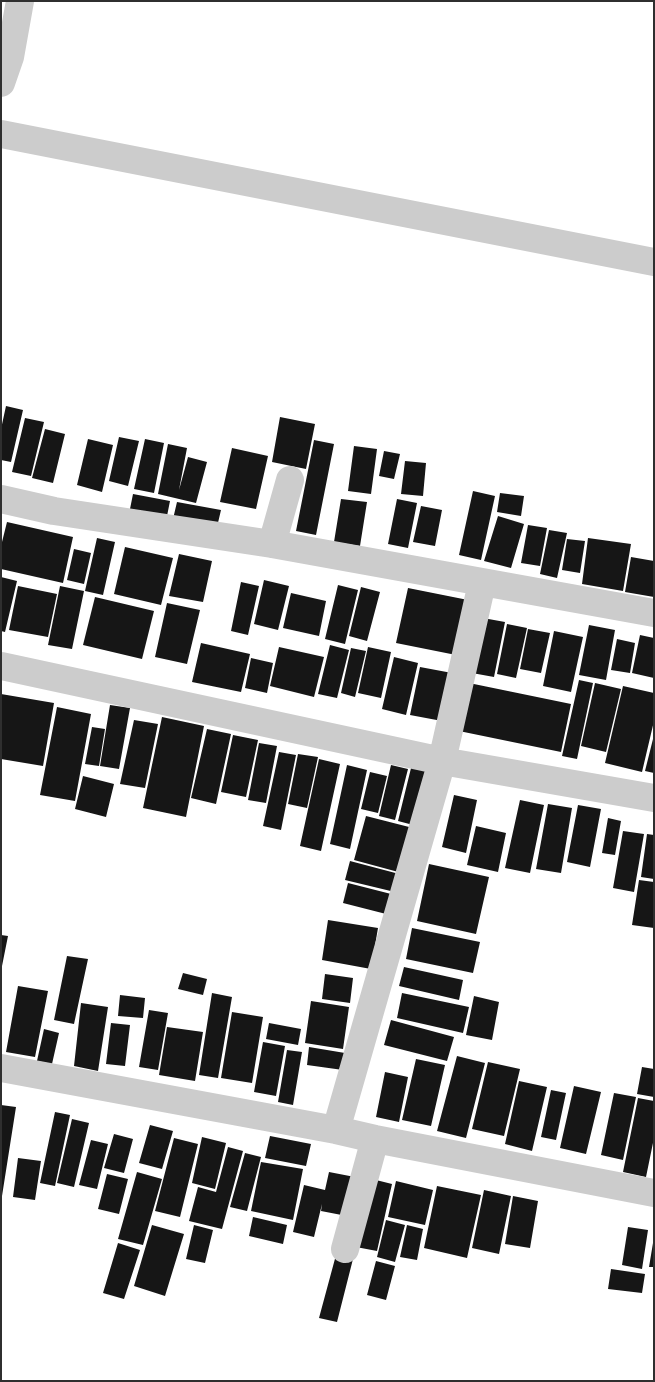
<!DOCTYPE html>
<html>
<head>
<meta charset="utf-8">
<style>
  body { margin:0 }
  #map { position:relative; width:655px; height:1382px; overflow:hidden; background:#fff; font-family:"PT Sans",sans-serif }
  canvas { display:block }
  .frame { position:absolute; inset:0; border:2px solid #2f2f2f; pointer-events:none }
</style>
</head>
<body>
<div id="map">
<canvas width="655" height="1382"></canvas>
<div class="frame"></div>
</div>
<script>
const g = document.querySelector('canvas').getContext('2d');
g.lineJoin = 'round';
function fillPath(path, color) { g.fillStyle = color; g.fill(path, 'evenodd'); }
const toPath = rows => new Path2D(rows.map(r => 'M' + r).join(''));
function stroke(path, color, width, dash) { g.strokeStyle = color; g.lineWidth = width; g.lineCap = dash ? 'butt' : 'round'; g.setLineDash(dash || []); g.stroke(path); }
fillPath(toPath([
  [6,406,23,410,11,462,1,460,1,429],
  [280,417,315,424,306,469,272,462],
  [25,418,44,422,31,476,12,472],
  [45,429,65,434,53,483,32,478],
  [119,437,139,441,128,486,109,481],
  [88,439,113,445,102,492,77,485],
  [145,439,164,443,154,493,134,489],
  [314,440,334,444,316,535,296,531],
  [168,444,187,448,179,490,188,457,207,462,196,503,158,494],
  [354,446,377,449,371,494,348,491],
  [232,448,268,456,256,509,220,502],
  [384,451,400,454,394,479,379,476],
  [405,461,426,463,423,496,401,494],
  [473,491,495,496,481,560,459,555],
  [500,493,524,496,521,516,497,512],
  [133,494,170,501,167,516,130,509],
  [341,499,367,502,360,546,334,542],
  [397,499,417,503,408,548,388,544],
  [177,502,221,510,217,527,173,519],
  [421,506,442,510,435,546,413,542],
  [498,516,524,524,511,568,484,561],
  [7,522,73,537,63,583,1,569,1,546],
  [528,525,547,528,540,566,521,563],
  [549,530,567,533,557,578,540,574],
  [97,538,115,542,103,595,85,591],
  [588,538,631,544,623,591,582,584],
  [567,539,585,541,580,573,562,570],
  [125,547,173,558,161,605,114,594],
  [74,549,91,553,84,584,67,580],
  [179,554,212,561,203,602,169,596],
  [631,557,654,561,654,597,625,592],
  [1,577,17,581,5,632,1,631],
  [264,580,289,586,278,630,254,624],
  [241,582,259,586,248,635,231,631],
  [338,585,358,590,345,644,325,639],
  [18,586,57,594,48,637,9,630],
  [60,586,84,591,72,649,48,645],
  [361,587,380,592,367,641,349,636],
  [408,588,468,600,456,655,396,643],
  [291,593,326,601,319,636,283,628],
  [95,597,154,611,142,659,83,645],
  [167,603,200,610,187,664,155,657],
  [483,618,505,622,494,677,472,673],
  [507,624,527,628,516,678,497,674],
  [589,625,615,630,606,680,579,675],
  [528,629,550,633,541,673,520,669],
  [554,631,583,637,571,692,543,686],
  [640,635,654,638,654,678,632,673],
  [617,639,635,643,630,673,611,670],
  [201,643,250,654,241,692,192,682],
  [330,645,349,650,337,698,318,694],
  [279,647,324,657,314,697,270,686],
  [368,647,391,652,381,698,358,693],
  [351,648,366,651,355,697,341,693],
  [394,657,418,663,406,715,382,709],
  [251,658,273,663,267,693,245,688],
  [420,667,452,673,442,721,410,715],
  [579,680,593,683,577,759,562,756],
  [469,683,571,704,561,752,459,731],
  [595,683,621,689,606,752,581,746],
  [623,686,654,693,654,721,642,772,605,763],
  [1,694,54,703,43,766,1,759],
  [110,705,130,708,119,769,100,766],
  [57,707,91,714,75,801,40,795],
  [162,717,204,726,186,817,143,808],
  [134,720,158,724,145,788,120,784],
  [92,727,105,729,99,766,85,764],
  [207,729,231,734,216,804,191,798],
  [233,735,258,740,246,797,221,792],
  [653,739,654,739,654,773,645,771],
  [259,743,277,746,266,803,248,800],
  [279,752,296,755,281,830,263,826],
  [298,754,318,757,307,808,288,804],
  [319,759,340,764,321,851,300,846],
  [412,764,431,768,417,826,398,821],
  [347,765,367,770,350,849,330,844],
  [391,765,408,769,395,820,379,816],
  [370,772,387,776,378,813,361,809],
  [83,776,114,784,106,817,75,809],
  [454,795,477,800,466,853,442,847],
  [520,800,544,805,530,873,505,868],
  [548,804,572,808,561,873,536,869],
  [578,805,601,809,590,867,567,862],
  [366,816,413,828,402,873,354,860],
  [608,818,621,821,615,855,602,853],
  [476,826,506,833,498,872,467,865],
  [623,831,644,834,634,892,613,888],
  [647,834,654,835,654,879,641,877],
  [350,861,403,875,399,893,345,880],
  [429,864,489,877,476,934,417,921],
  [639,880,654,882,654,928,632,925],
  [348,883,395,895,390,915,343,903],
  [328,920,378,928,371,969,322,960],
  [412,928,480,942,473,973,406,959],
  [1,935,8,936,2,966,1,966],
  [67,956,88,959,74,1024,54,1020],
  [404,967,463,980,459,1000,399,986],
  [183,973,207,979,203,995,178,989],
  [325,974,353,978,350,1003,322,999],
  [18,986,48,991,35,1057,6,1052],
  [212,993,232,997,218,1078,199,1075],
  [402,993,469,1007,463,1033,397,1018],
  [120,995,145,998,143,1018,118,1016],
  [474,996,499,1002,492,1040,466,1035],
  [311,1001,349,1007,343,1049,305,1043],
  [81,1003,108,1007,98,1071,74,1066],
  [149,1010,168,1013,158,1070,139,1067],
  [232,1012,263,1017,252,1083,221,1078],
  [391,1020,454,1037,447,1061,384,1045],
  [111,1023,130,1025,125,1066,106,1064],
  [269,1023,301,1029,298,1045,266,1039],
  [167,1027,203,1032,195,1081,159,1075],
  [44,1029,59,1033,52,1064,37,1061],
  [263,1042,285,1046,276,1096,254,1092],
  [309,1047,345,1053,343,1070,307,1065],
  [287,1050,302,1052,293,1105,278,1102],
  [457,1056,485,1063,466,1138,437,1131],
  [416,1059,445,1065,431,1126,402,1120],
  [488,1062,520,1069,504,1136,472,1129],
  [642,1067,654,1069,654,1097,637,1094],
  [385,1072,408,1077,399,1122,376,1117],
  [519,1081,547,1087,532,1151,505,1144],
  [574,1086,601,1092,586,1154,560,1148],
  [551,1090,566,1093,556,1140,541,1137],
  [614,1093,636,1097,623,1160,601,1155],
  [638,1098,654,1101,654,1138,646,1177,623,1172],
  [1,1105,16,1107,2,1196,1,1195],
  [55,1112,70,1115,55,1186,40,1183],
  [72,1119,89,1123,74,1187,57,1183],
  [150,1125,173,1131,162,1169,139,1163],
  [114,1134,133,1139,124,1173,104,1168],
  [270,1136,311,1144,306,1166,265,1158],
  [202,1137,226,1143,215,1189,192,1183],
  [174,1138,198,1144,180,1217,155,1211],
  [91,1140,108,1144,97,1189,79,1185],
  [228,1147,243,1151,222,1229,189,1221,198,1187,216,1192],
  [245,1153,261,1157,247,1211,230,1207],
  [18,1158,41,1161,35,1200,13,1197],
  [261,1162,303,1169,293,1220,251,1211],
  [137,1172,162,1179,143,1245,118,1239],
  [329,1172,360,1178,352,1217,321,1211,322,1204,314,1237,293,1232,304,1185,325,1190],
  [107,1174,128,1179,119,1214,98,1209],
  [372,1179,392,1184,377,1251,356,1247],
  [396,1181,433,1190,425,1225,388,1217],
  [437,1186,481,1195,467,1258,424,1248],
  [484,1190,511,1196,499,1254,472,1248],
  [513,1196,538,1201,530,1248,505,1244],
  [253,1217,287,1225,283,1244,249,1236],
  [386,1220,405,1225,395,1262,377,1257],
  [152,1225,184,1234,165,1296,134,1286],
  [194,1225,213,1230,205,1263,186,1259],
  [407,1225,423,1229,417,1260,400,1257],
  [628,1227,648,1230,642,1269,622,1265],
  [118,1243,140,1250,124,1299,103,1293],
  [653,1243,654,1243,654,1267,649,1267],
  [336,1255,353,1259,337,1322,319,1318],
  [376,1261,395,1266,386,1300,367,1295],
  [611,1269,645,1274,642,1293,608,1289]
]), '#161616');
stroke(toPath([
  [1,83,10,57,20,1],
  [1,134,654,262],
  [1,499,54,511,272,544,654,613],
  [272,544,290,480],
  [1,666,442,761,654,798],
  [1,1068,336,1130,375,1139,654,1193],
  [336,1130,442,761,482,583],
  [345,1249,375,1139]
]), '#ccc', 28);
</script>
</body>
</html>
